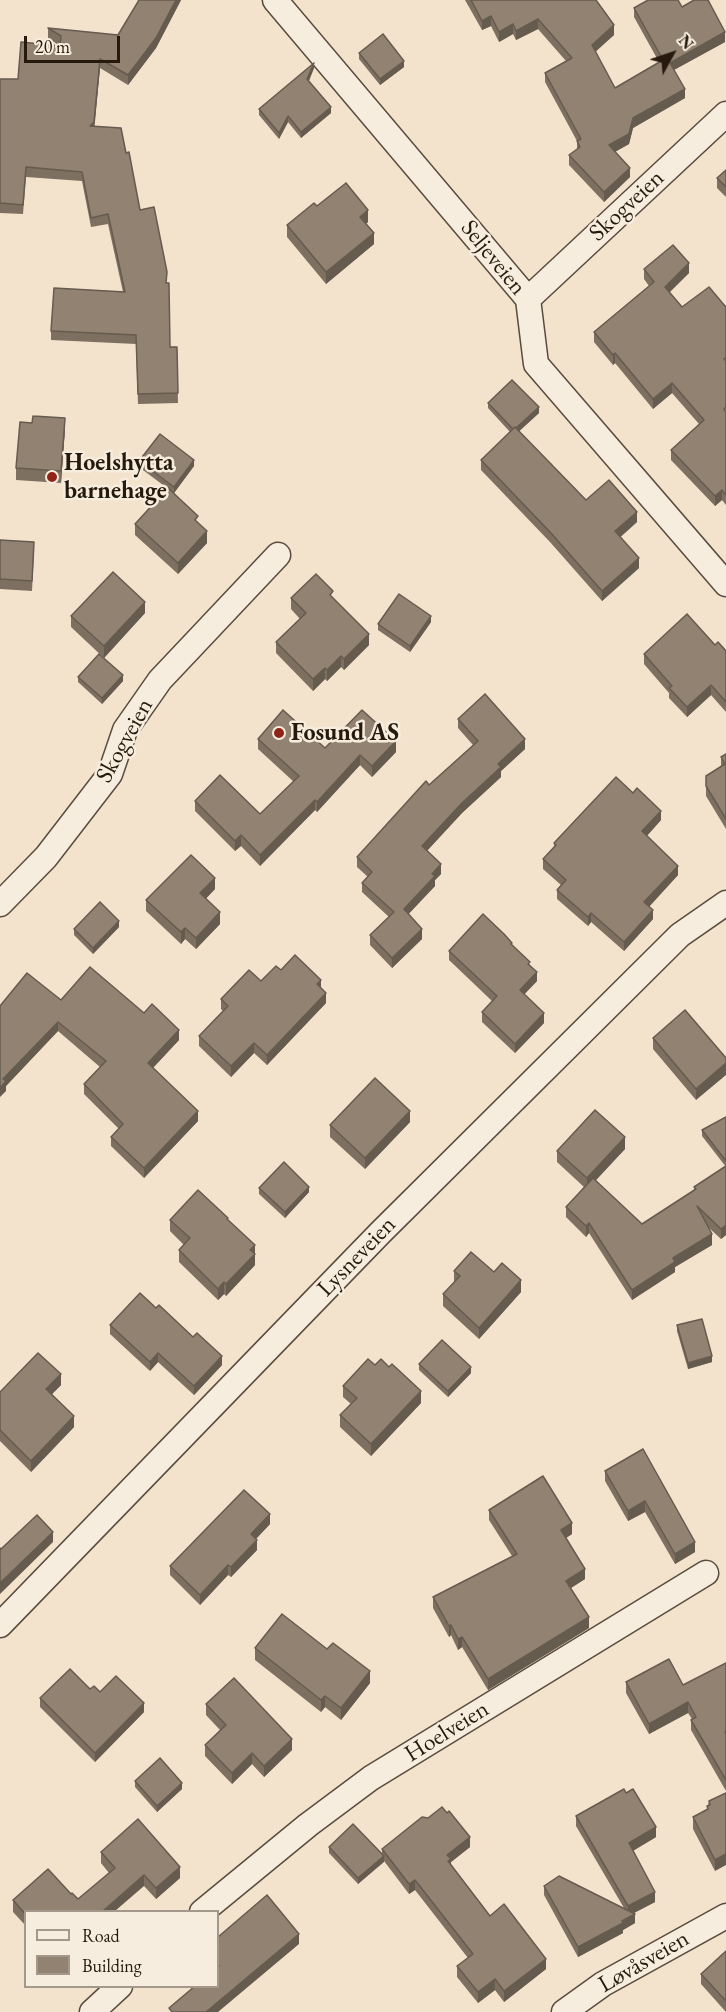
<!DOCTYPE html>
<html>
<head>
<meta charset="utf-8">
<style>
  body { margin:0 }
  #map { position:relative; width:726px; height:2012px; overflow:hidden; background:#f3e3cc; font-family:"EB Garamond",serif }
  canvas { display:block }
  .legend { position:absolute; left:24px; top:1910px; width:195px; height:78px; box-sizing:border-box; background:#f7edde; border:2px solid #a3988b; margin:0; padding:8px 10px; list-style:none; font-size:18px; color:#26190e }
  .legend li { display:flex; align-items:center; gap:12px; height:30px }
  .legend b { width:30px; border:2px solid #a3988b }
  .north { position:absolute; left:642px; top:24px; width:60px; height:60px; -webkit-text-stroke:4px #f7edde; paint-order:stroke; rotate:50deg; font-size:16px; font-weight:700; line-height:24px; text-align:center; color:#26190e }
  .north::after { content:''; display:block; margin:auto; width:21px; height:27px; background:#26190e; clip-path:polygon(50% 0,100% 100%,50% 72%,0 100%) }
  .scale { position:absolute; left:24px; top:36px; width:96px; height:27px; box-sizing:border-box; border:3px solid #26190e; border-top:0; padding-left:8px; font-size:18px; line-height:21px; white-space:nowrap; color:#26190e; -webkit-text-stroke:4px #f7edde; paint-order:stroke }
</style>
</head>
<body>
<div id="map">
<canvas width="726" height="2012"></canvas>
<ul class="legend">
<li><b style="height:8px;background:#f7edde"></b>Road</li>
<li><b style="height:16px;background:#918271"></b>Building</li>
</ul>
<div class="north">N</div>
<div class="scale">20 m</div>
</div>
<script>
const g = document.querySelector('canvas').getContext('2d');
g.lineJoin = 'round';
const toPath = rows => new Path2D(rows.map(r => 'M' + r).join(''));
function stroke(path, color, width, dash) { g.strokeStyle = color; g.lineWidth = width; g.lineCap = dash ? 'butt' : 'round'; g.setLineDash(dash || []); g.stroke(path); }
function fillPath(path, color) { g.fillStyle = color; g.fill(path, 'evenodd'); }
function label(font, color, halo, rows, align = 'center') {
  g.font = font + ' "EB Garamond",serif'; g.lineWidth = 5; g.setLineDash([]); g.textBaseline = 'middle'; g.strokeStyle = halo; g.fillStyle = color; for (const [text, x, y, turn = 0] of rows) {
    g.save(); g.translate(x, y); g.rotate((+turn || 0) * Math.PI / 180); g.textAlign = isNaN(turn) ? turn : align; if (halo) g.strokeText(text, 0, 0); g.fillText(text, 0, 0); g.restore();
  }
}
const street = toPath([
  [275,0,528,299,536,364,726,584],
  [528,299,726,114],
  [0,904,46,857,110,774,125,730,160,680,278,555],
  [0,1625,380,1233,680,935,726,903],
  [202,1912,308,1825,371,1778,706,1573],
  [92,2012,120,1986],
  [564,2012,603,1984,726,1916]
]);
stroke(street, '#594c3e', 27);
stroke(street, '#f7edde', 24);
fillPath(toPath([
  [137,0,181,0,156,48,128,85,100,68,94,126,126,153,140,210,167,283,170,347,177,347,178,403,138,404,136,344,51,340,51,331,123,292,108,224,91,227,82,181,26,177,23,214,0,213,0,79,18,79,60,46,48,38,48,28,118,35,139,1],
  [465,0,596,0,614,35,595,51,615,88,659,62,634,17,634,8,682,7,725,42,674,70,685,98,633,128,629,144,615,152,630,177,604,202,569,165,569,155,577,150,577,141,545,82,545,73,566,61,538,29,516,40,513,34,499,42,491,26,482,30],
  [359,53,404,67,380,85,359,59],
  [314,68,309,81,331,113,301,138,288,122,279,139,259,115,259,109],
  [726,170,726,197,717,188,717,178],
  [317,206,368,222,366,224,374,244,326,284,287,237,287,225],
  [644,269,689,273,669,292,682,307,726,306,726,505,722,500,715,506,671,460,671,450,699,424,672,393,653,409,615,363,613,365,594,342,594,332,649,286,644,279],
  [488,403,539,413,519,431,586,500,637,522,620,537,639,568,602,601,550,542,481,470,481,460,510,432,488,408],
  [65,429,61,483,16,480,16,468],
  [139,461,194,466,174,493,198,523,207,543,178,574,135,535,135,524,167,488,139,467],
  [0,540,34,552,32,591,0,589],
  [291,598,333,598,369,645,344,670,341,667,327,681,325,679,313,691,276,653,276,642,300,619,291,609],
  [145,613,104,658,71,627,71,616],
  [431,622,410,652,378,630,378,624],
  [715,645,726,651,726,712,711,695,687,717,669,698,669,693,644,664,644,654],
  [78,677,123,681,102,704,78,682],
  [458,719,525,749,501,771,501,777,462,813,427,851,441,874,435,880,435,886,408,914,422,939,392,968,370,945,370,935,389,917,362,892,362,883,368,877,357,867,357,857,429,785,473,745,458,728],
  [258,739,325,748,396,752,372,777,360,765,317,812,315,810,260,866,241,846,235,851,195,811,195,801,260,814,294,782,258,749],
  [726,754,726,829,706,796,706,776,721,766,721,757],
  [661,820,647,836,678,875,649,907,653,919,624,951,591,922,588,926,557,899,557,890,561,885,543,869,543,859,554,847,554,843],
  [215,889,205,899,220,924,196,949,185,939,181,944,146,911,146,900],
  [119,927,93,954,74,935,74,929],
  [512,945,530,965,537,981,524,994,544,1023,515,1053,482,1022,482,1012,492,1001,449,960,449,951],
  [281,970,321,988,326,1003,267,1065,254,1053,231,1077,199,1046,199,1036,223,1011,221,1009,221,999,261,981],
  [61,1000,144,1013,179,1040,153,1068,198,1121,144,1178,111,1146,111,1137,119,1129,84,1094,84,1084,100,1067,58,1031,6,1086,6,1091,0,1006],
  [653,1038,726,1058,696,1100,653,1049],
  [726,1117,726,1235,721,1239,708,1227,712,1245,675,1267,675,1272,632,1300,589,1233,586,1237,566,1217,566,1207,584,1187,557,1162,557,1151,625,1149,595,1180,642,1224,694,1190,694,1187,726,1167,702,1136,702,1130],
  [410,1122,365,1169,330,1137,330,1125],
  [259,1188,309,1192,285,1218,259,1194],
  [170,1220,228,1221,255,1245,255,1265,226,1296,224,1294,218,1300,179,1262,179,1250,184,1245,170,1231],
  [454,1271,494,1272,521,1292,479,1339,443,1306,443,1294,454,1283],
  [156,1308,193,1337,222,1365,194,1395,158,1362,150,1371,110,1334,110,1325],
  [677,1325,712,1362,688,1369,677,1331],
  [419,1364,471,1373,448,1397,419,1370],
  [375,1365,421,1403,371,1456,340,1427,340,1415,351,1404,343,1397,343,1386],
  [61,1385,52,1394,74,1427,31,1472,0,1441,0,1392],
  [643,1449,695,1552,675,1564,645,1512,628,1521,605,1481,605,1471],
  [489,1510,572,1534,566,1538,585,1579,571,1588,589,1628,488,1690,462,1647,458,1650,451,1635,449,1637,433,1608,433,1597,512,1556,489,1520],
  [270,1524,256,1539,257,1550,231,1577,228,1575,200,1605,170,1575,170,1566],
  [255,1648,370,1683,341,1720,325,1707,321,1712,255,1660],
  [726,1663,726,1791,691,1730,691,1720,692,1719,688,1713,649,1734,626,1693,626,1682,683,1685],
  [90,1689,100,1692,144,1712,95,1762,40,1707,40,1698],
  [206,1704,292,1750,264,1777,252,1764,232,1784,205,1756,205,1745,220,1730,206,1715],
  [135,1781,182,1789,157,1812,135,1787],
  [726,1793,715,1871,693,1829,693,1817,707,1810,709,1801],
  [576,1816,656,1837,633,1851,655,1902,634,1913,635,1923,623,1930,623,1933,578,1957,544,1895,544,1886,624,1908,576,1826],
  [329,1847,382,1855,382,1849,470,1847,451,1862,451,1865,490,1916,546,1969,504,2002,495,1990,478,2003,457,1977,457,1966,468,1958,415,1890,409,1894,384,1861,358,1884,329,1853],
  [101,1852,180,1878,156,1899,144,1886,26,1911,26,1926,13,1912,13,1900,71,1894,78,1899,109,1873,101,1863],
  [726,1951,726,2012,701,1984,701,1974]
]), '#7d7061');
fillPath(toPath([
  [176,0,181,0,156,48,128,85,128,75],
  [491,16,491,26,482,30,482,21],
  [538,19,538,29,516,40,516,31],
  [513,24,513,34,499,42,499,32],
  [614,25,614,35,592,55,592,45],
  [725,32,725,42,670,72,670,63],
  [100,59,100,68,94,132,90,126],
  [404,61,404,67,380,85,380,79],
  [314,63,314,68,307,85,307,79],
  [685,89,685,98,633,128,629,144,609,155,609,145,633,118],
  [331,107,331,113,301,138,301,132],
  [288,116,288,122,279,139,279,133],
  [630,168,630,177,604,202,604,192],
  [368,210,368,222,360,228,360,217],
  [374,233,374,244,326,284,326,272],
  [689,263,689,273,665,297,665,287],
  [615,353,615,363,613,365,613,355],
  [672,383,672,393,653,409,653,399],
  [539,407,539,413,514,436,514,430],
  [65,418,65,429,61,483,61,471],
  [194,460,194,466,174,493,174,487],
  [722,490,722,500,715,506,715,496],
  [637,512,637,522,615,542,615,531],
  [207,531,207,543,178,574,178,563],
  [639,558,639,568,602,601,602,591],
  [145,602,145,613,104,658,104,646],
  [431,616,431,622,410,652,410,646],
  [369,634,369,645,344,670,344,659],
  [341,656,341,667,327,681,327,670],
  [325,668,325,679,313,691,313,679],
  [123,675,123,681,102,704,102,698],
  [711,685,711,695,687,717,687,707],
  [525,739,525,749,501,771,501,777,462,813,422,856,422,846,498,764],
  [396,741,396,752,372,777,372,766],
  [360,755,360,765,317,812,317,802],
  [315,800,315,810,260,866,260,855],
  [661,811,661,820,642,841,642,831],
  [241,835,241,846,235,851,235,841],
  [441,864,441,874,435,880,435,886,404,919,404,909],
  [678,866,678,875,644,912,644,902],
  [215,878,215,889,200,905,200,893],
  [653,910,653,919,624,951,624,942],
  [220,912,220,924,196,949,196,938],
  [591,913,591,922,588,926,588,917],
  [119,921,119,927,93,954,93,948],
  [185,928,185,939,181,944,181,932],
  [422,929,422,939,392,968,392,958],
  [537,972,537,981,520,999,520,990],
  [321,980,321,990,317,984],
  [326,993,326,1003,267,1065,267,1055],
  [544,1013,544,1023,515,1053,515,1044],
  [58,1022,58,1031,6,1086,6,1091,0,1097,0,1088,3,1079],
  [179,1030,179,1040,148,1073,148,1063],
  [254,1043,254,1053,231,1077,231,1066],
  [726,1063,726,1075,696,1100,696,1089],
  [198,1111,198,1121,144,1178,144,1168],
  [410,1111,410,1122,365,1169,365,1158],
  [625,1137,625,1149,587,1190,587,1178],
  [309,1187,309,1192,285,1218,285,1212],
  [589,1223,589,1233,586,1237,586,1226],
  [726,1225,726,1235,721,1239,721,1229],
  [712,1234,712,1245,675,1267,675,1272,632,1300,632,1290,673,1258],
  [255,1245,255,1265,226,1296,226,1284],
  [521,1280,521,1292,479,1339,479,1328],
  [224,1282,224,1294,218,1300,218,1289],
  [158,1353,158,1362,150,1371,150,1362],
  [222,1356,222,1365,194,1395,194,1386],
  [712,1356,712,1362,688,1369,688,1363],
  [471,1367,471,1373,448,1397,448,1391],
  [61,1374,61,1385,46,1400,46,1389],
  [421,1391,421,1403,371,1456,371,1444],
  [74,1416,74,1427,31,1472,31,1461],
  [645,1501,645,1512,628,1521,628,1511],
  [270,1514,270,1524,251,1544,251,1534],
  [572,1523,572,1534,561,1541,561,1530],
  [53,1532,53,1542,0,1594,0,1583],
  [257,1540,257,1550,231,1577,231,1567],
  [695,1542,695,1552,675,1564,675,1554],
  [228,1565,228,1575,200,1605,200,1595],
  [585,1569,585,1579,566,1591,566,1581],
  [589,1617,589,1628,488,1690,488,1679],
  [451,1625,451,1635,449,1637,449,1626],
  [462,1637,462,1647,458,1650,458,1639],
  [370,1671,370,1683,341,1720,341,1708],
  [325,1696,325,1707,321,1712,321,1700],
  [688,1702,688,1713,649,1734,649,1724],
  [144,1703,144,1712,95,1762,95,1753],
  [292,1739,292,1750,264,1777,264,1766],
  [252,1753,252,1764,232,1784,232,1773],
  [182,1783,182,1789,157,1812,157,1806],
  [656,1827,656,1837,629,1853,629,1843],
  [470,1837,470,1847,451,1862,451,1870,448,1872,447,1855],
  [726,1854,726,1865,715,1871,715,1860],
  [384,1856,384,1862,358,1884,358,1878],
  [180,1867,180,1878,156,1899,156,1888],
  [144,1875,144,1886,115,1911,103,1911],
  [415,1880,415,1890,409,1894,409,1884],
  [655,1892,655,1902,628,1916,628,1906],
  [635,1914,635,1923,623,1930,623,1933,578,1957,578,1947],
  [299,1934,299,1944,218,2012,206,2012],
  [546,1959,546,1969,504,2002,504,1991],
  [495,1979,495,1990,478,2003,478,1992]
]), '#665b4f');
const building = toPath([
  [139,0,176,0,156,38,128,75,100,59,94,122,90,126,121,128,126,153,129,152,140,210,154,207,167,272,166,283,169,283,170,347,177,347,178,393,138,394,136,335,51,331,54,288,125,292,108,214,91,218,82,172,26,167,23,205,0,203,0,79,18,79,21,42,60,46,61,36,48,28,118,35,139,0],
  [471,0,596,0,614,25,592,45,615,88,663,60,634,8,648,0,678,0,682,7,694,0,708,0,725,32,670,63,685,89,633,118,629,134,609,145,630,168,604,192,569,155,580,147,577,141,581,139,545,73,572,58,538,19,516,31,513,24,499,32,491,16,482,21,471,0],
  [383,34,404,61,380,79,359,53,383,34],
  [314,63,307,79,331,107,301,132,288,116,279,133,259,109,314,63],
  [726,170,726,187,717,178,726,170],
  [346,183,368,210,360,217,374,233,326,272,287,225,314,203,317,206,346,183],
  [673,245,689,263,665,287,682,307,709,287,725,306,726,306,726,358,724,359,726,361,726,407,724,409,726,412,726,495,722,490,715,496,671,450,704,420,672,383,653,399,615,353,613,355,594,332,654,282,644,269,673,245],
  [512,380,539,407,516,428,515,427,513,429,488,403,512,380],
  [33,416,65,418,61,471,16,468,20,422,32,423,33,416],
  [515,427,586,500,609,480,637,512,615,531,639,558,602,591,550,532,481,460,515,427],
  [160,434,194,460,174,487,139,461,160,434],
  [168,488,198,516,195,520,207,531,178,563,135,524,168,488],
  [0,540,34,542,32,581,0,579,0,540],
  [113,572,145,602,104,646,71,616,113,572],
  [316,574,333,591,330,595,369,634,344,659,341,656,327,670,325,668,313,679,276,642,306,613,291,598,316,574],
  [399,594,431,616,410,646,378,624,399,594],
  [687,614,715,645,718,642,726,651,726,702,711,685,687,707,669,688,672,686,644,654,687,614],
  [99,654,123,675,102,698,78,677,99,654],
  [485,694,525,739,498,764,501,767,462,803,422,846,441,864,432,874,435,876,404,909,422,929,392,958,370,935,394,912,362,883,372,872,357,857,426,781,429,785,478,741,458,719,485,694],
  [283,710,325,748,362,710,396,741,372,766,360,755,317,802,315,800,260,855,241,835,235,841,195,801,220,775,260,814,299,776,258,739,283,710],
  [726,754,726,819,706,786,706,776,725,764,721,757,726,754],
  [616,777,633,793,637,788,661,811,642,831,678,866,644,902,653,910,624,942,591,913,588,917,557,890,566,880,543,859,556,845,554,843,616,777],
  [191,855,215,878,200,893,220,912,196,938,185,928,181,932,146,900,191,855],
  [100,902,119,921,93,948,74,929,100,902],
  [483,914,504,934,512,943,511,944,530,962,528,964,537,972,520,990,544,1013,515,1044,482,1012,497,996,449,951,483,914],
  [295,955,321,980,317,984,326,993,267,1055,254,1043,231,1066,199,1036,228,1006,221,999,249,970,261,981,276,966,281,970,295,955],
  [90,967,144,1013,152,1004,179,1030,148,1063,198,1111,144,1168,111,1137,123,1124,84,1084,106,1061,58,1022,3,1079,6,1081,0,1088,0,1006,27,973,61,1000,90,967],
  [685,1010,726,1058,726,1063,696,1089,653,1038,685,1010],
  [375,1078,410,1111,365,1158,330,1125,375,1078],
  [595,1110,625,1137,587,1178,557,1151,595,1110],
  [726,1117,726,1161,702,1130,726,1117],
  [284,1162,309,1187,285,1212,259,1188,284,1162],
  [726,1166,726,1225,721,1229,697,1206,712,1234,673,1258,675,1262,632,1290,589,1223,586,1226,566,1207,593,1178,642,1224,696,1189,694,1187,726,1166],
  [198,1190,228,1218,227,1219,255,1245,250,1250,255,1254,226,1284,224,1282,218,1289,179,1250,190,1238,170,1220,198,1190],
  [471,1252,494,1272,502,1263,521,1280,479,1328,443,1294,460,1276,454,1271,471,1252],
  [140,1293,156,1308,159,1305,193,1337,197,1333,222,1356,194,1386,158,1353,150,1362,110,1325,140,1293],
  [702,1319,712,1356,688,1363,677,1325,702,1319],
  [442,1340,471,1367,448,1391,419,1364,442,1340],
  [38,1353,61,1374,46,1389,74,1416,31,1461,0,1430,0,1392,38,1353],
  [368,1359,375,1365,381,1359,389,1367,392,1364,421,1391,371,1444,340,1415,357,1398,343,1386,368,1359],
  [643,1449,695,1542,675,1554,645,1501,628,1511,605,1471,643,1449],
  [543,1476,572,1523,561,1530,585,1569,566,1581,589,1617,488,1679,462,1637,458,1639,451,1625,449,1626,433,1597,517,1554,489,1510,543,1476],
  [244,1490,270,1514,251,1534,257,1540,231,1567,228,1565,200,1595,170,1566,244,1490],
  [37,1515,53,1532,0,1583,0,1548,1,1549,37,1515],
  [282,1614,327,1649,333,1643,370,1671,341,1708,325,1696,321,1700,255,1648,282,1614],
  [669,1659,683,1685,726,1663,726,1731,725,1732,726,1734,726,1780,691,1720,696,1717,688,1702,649,1724,626,1682,669,1659],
  [70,1669,90,1689,94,1686,100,1692,116,1676,144,1703,95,1753,40,1698,70,1669],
  [234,1678,292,1739,264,1766,252,1753,232,1773,205,1745,226,1725,206,1704,234,1678],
  [160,1758,182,1783,157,1806,135,1781,160,1758],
  [624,1789,626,1793,633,1789,656,1827,629,1843,655,1892,628,1906,576,1816,624,1789],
  [726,1793,726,1854,715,1860,693,1817,708,1809,707,1806,710,1805,709,1801,726,1793],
  [442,1807,447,1813,449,1811,470,1837,447,1855,451,1859,448,1861,490,1916,504,1904,546,1959,504,1991,495,1979,478,1992,457,1966,473,1954,415,1880,409,1884,382,1849,422,1817,428,1818,442,1807],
  [138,1819,180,1867,156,1888,144,1875,103,1911,26,1911,26,1915,13,1900,48,1869,71,1894,72,1893,78,1899,115,1868,101,1852,138,1819],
  [353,1824,384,1856,358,1878,329,1847,353,1824],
  [559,1876,635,1914,622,1921,623,1923,578,1947,544,1886,559,1876],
  [267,1895,299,1934,206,2012,172,2012,169,2008,195,1986,218,1986,218,1967,219,1966,218,1964,218,1937,267,1895],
  [726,1951,726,2001,701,1974,726,1951]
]);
fillPath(building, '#918271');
stroke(building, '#665b4f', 1.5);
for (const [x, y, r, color] of [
  [52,477,6,"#8f2418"],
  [279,733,6,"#8f2418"]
]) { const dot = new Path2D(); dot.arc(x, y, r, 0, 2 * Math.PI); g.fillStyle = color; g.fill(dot); stroke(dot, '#f7edde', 2); }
label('24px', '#26190e', '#f7edde', [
  ["Skogveien",627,206,-43],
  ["Seljeveien",493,258,51],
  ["Skogveien",125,741,-61],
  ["Lysneveien",357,1257,-46],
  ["Hoelveien",447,1732,-32],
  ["Løvåsveien",644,1962,-30]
]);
label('bold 24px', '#26190e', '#f7edde', [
  ["Hoelshytta",64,463],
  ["barnehage",64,491],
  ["Fosund AS",291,733]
], 'left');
</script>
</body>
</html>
